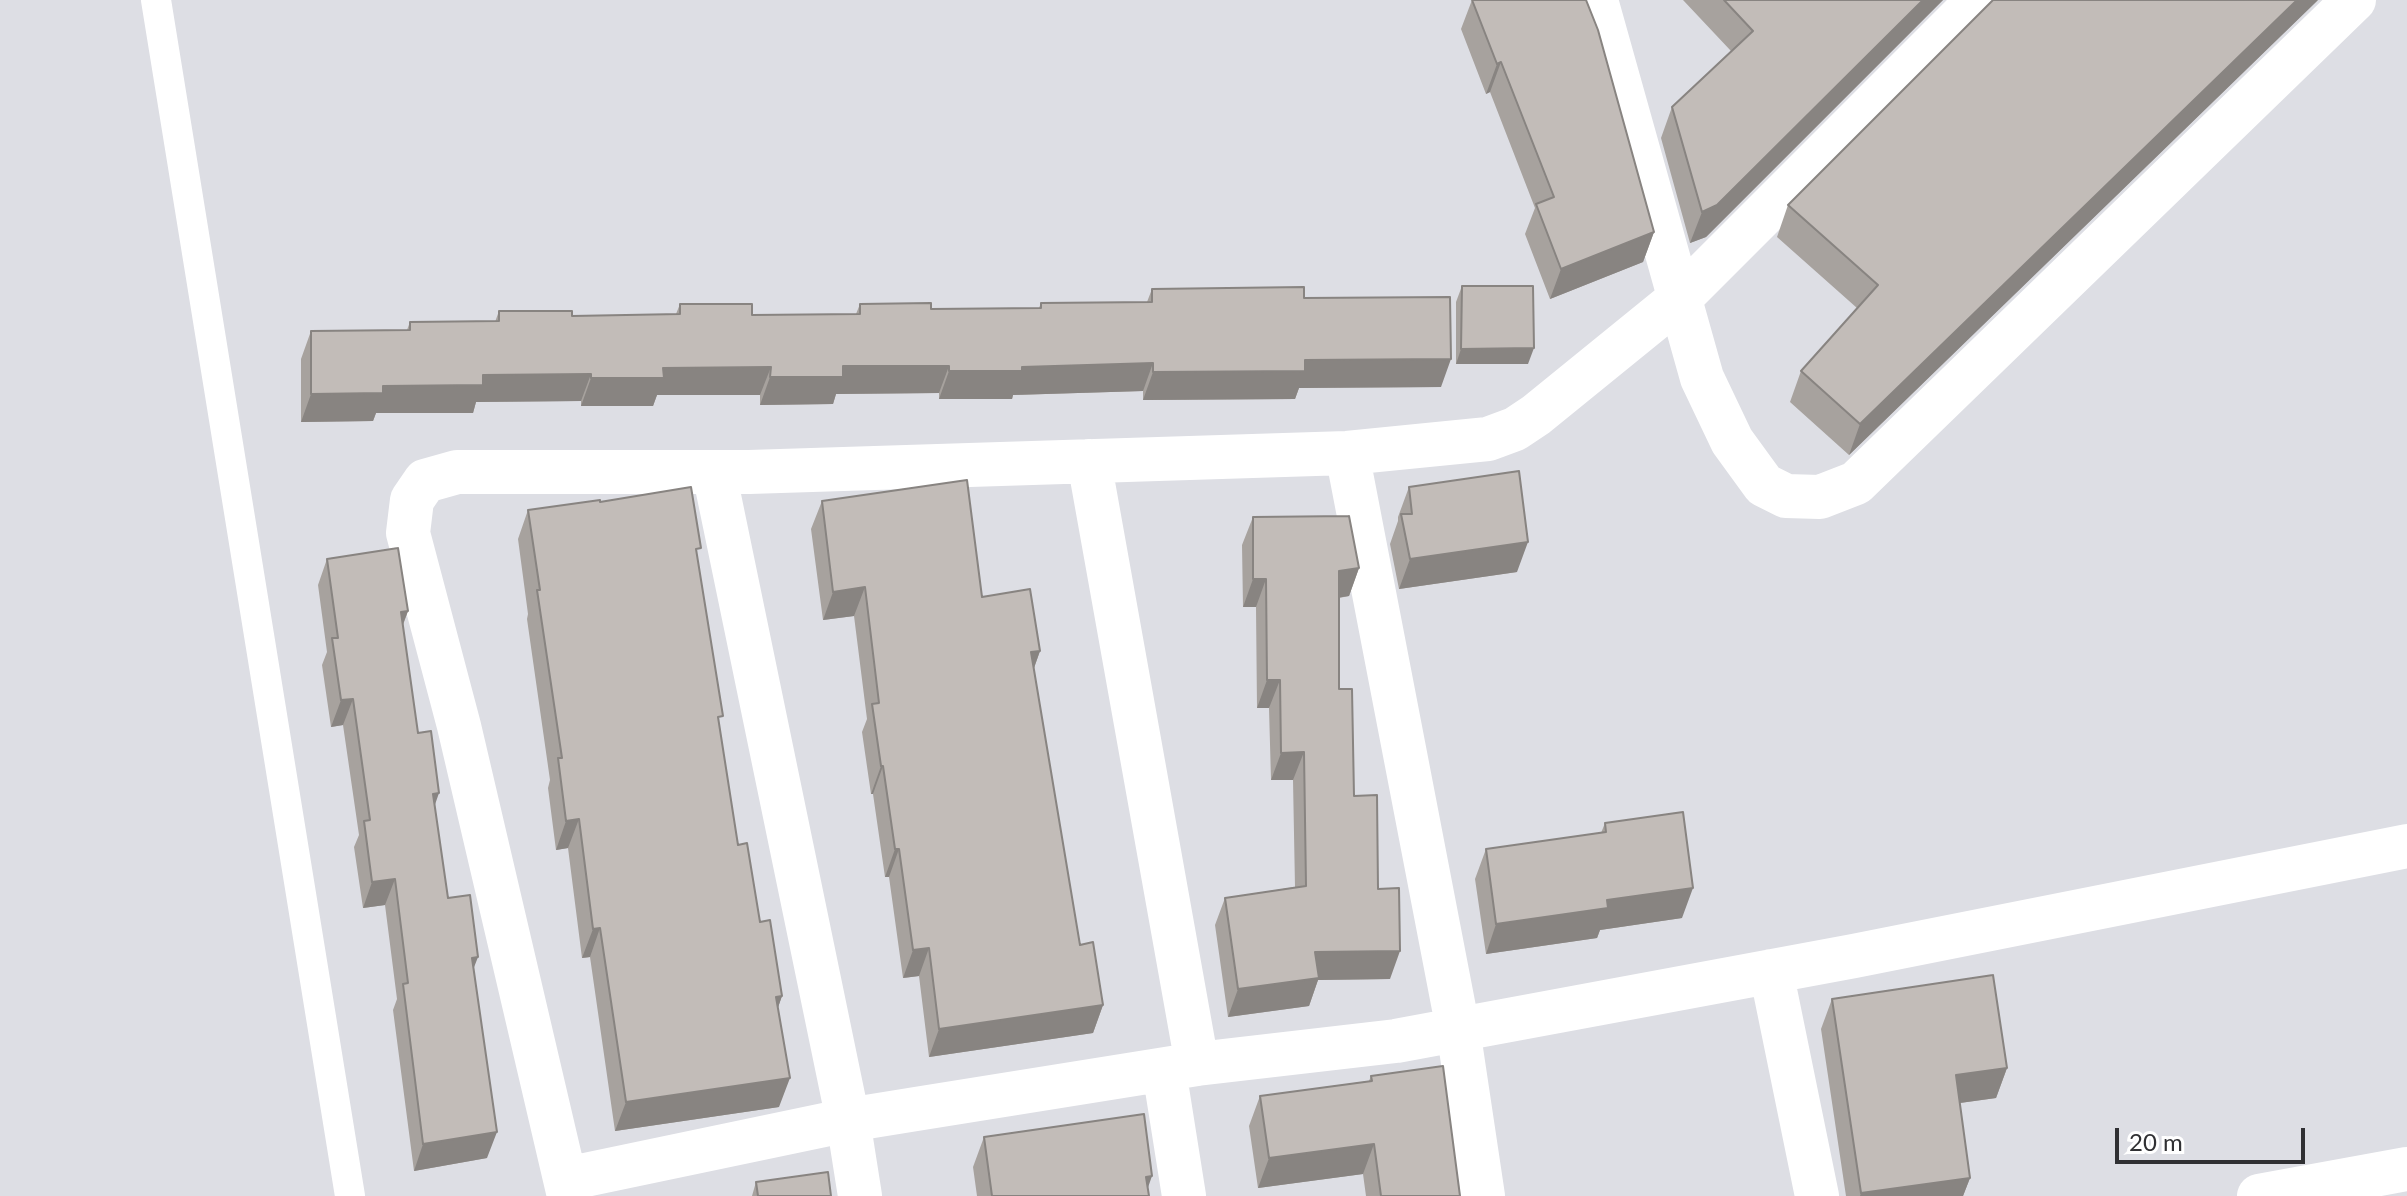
<!DOCTYPE html>
<html>
<head>
<meta charset="utf-8">
<style>
  body { margin:0 }
  #map { position:relative; width:2407px; height:1196px; overflow:hidden; background:#dddee4; font-family:Lato,sans-serif }
  canvas { display:block }
  .scale { position:absolute; left:2115px; top:1128px; width:190px; height:36px; box-sizing:border-box; border:4px solid #303033; border-top:0; padding-left:10px; font-size:24px; line-height:28px; white-space:nowrap; color:#303033; -webkit-text-stroke:6px #fff; paint-order:stroke }
</style>
</head>
<body>
<div id="map">
<canvas width="2407" height="1196"></canvas>
<div class="scale">20 m</div>
</div>
<script>
const g = document.querySelector('canvas').getContext('2d');
g.lineJoin = 'round';
const toPath = rows => new Path2D(rows.map(r => 'M' + r).join(''));
function stroke(path, color, width, dash) { g.strokeStyle = color; g.lineWidth = width; g.lineCap = dash ? 'butt' : 'round'; g.setLineDash(dash || []); g.stroke(path); }
function fillPath(path, color) { g.fillStyle = color; g.fill(path, 'evenodd'); }
stroke(toPath([
  [156,0,350,1196]
]), '#fff', 30);
stroke(toPath([
  [1596,0,1702,378,1732,441,1764,485,1786,496,1820,497,1856,483,2354,0],
  [1347,453,1458,1029,1483,1196],
  [1089,461,1197,1064],
  [714,472,848,1120,860,1196],
  [1771,971,1817,1196],
  [1164,1070,1184,1196],
  [566,1179,848,1120,916,1109,1197,1064,1396,1041,1854,956,2407,846],
  [569,1196,459,726,408,533,412,500,425,481,457,472,749,472,1347,453,1488,439,1515,429,1536,415,1680,298,1978,0],
  [2259,1196,2407,1169]
]), '#fff', 44);
fillPath(toPath([
  [1472,0,1654,232,1643,262,1550,299,1525,234,1535,208,1490,92,1486,94,1461,29],
  [1683,0,1943,0,1706,237,1690,243,1661,138,1672,107,1731,51],
  [2318,0,1849,455,1790,402,1801,371,1857,308,1777,237,1788,205],
  [1462,286,1528,364,1456,364,1456,302],
  [1152,289,1304,298,1441,387,1299,388,1295,399,1143,400,1143,391,1013,395,1012,399,939,399,939,393,836,394,833,404,760,405,760,395,657,395,653,406,581,406,581,401,476,402,473,413,376,413,373,421,301,422,301,359,311,331,407,330,410,322,495,322,499,311,572,316,676,314,680,304,752,315,856,314,860,304,931,309,1039,308,1041,303,1147,302],
  [1409,487,1517,572,1399,589,1390,544,1398,521,1398,517],
  [822,501,982,597,1040,651,1034,668,1080,945,1103,1005,1093,1033,929,1057,919,976,903,978,889,877,885,877,873,794,871,794,862,732,867,719,854,616,823,620,811,529],
  [600,502,697,557,719,725,738,845,782,996,778,1007,779,1107,615,1131,590,957,582,958,568,848,556,850,548,788,550,780,527,619,528,614,518,539,528,510],
  [1253,517,1359,568,1349,596,1339,598,1339,689,1354,796,1378,889,1390,979,1318,980,1309,1006,1228,1017,1215,925,1225,898,1295,887,1293,780,1271,780,1269,708,1257,708,1256,607,1243,607,1242,545],
  [327,559,408,611,403,625,418,733,435,806,448,898,474,969,487,1158,414,1171,393,1010,397,999,385,905,363,908,354,847,359,835,343,725,331,727,322,665,327,652,318,585],
  [1605,823,1682,918,1600,930,1597,938,1486,954,1475,879,1486,849,1601,833],
  [1832,999,2007,1068,1996,1098,1960,1103,1970,1178,1963,1196,1846,1196,1821,1029],
  [1371,1076,1460,1196,1366,1196,1363,1174,1258,1188,1249,1126,1260,1096,1369,1081],
  [984,1137,1148,1189,1149,1196,977,1196,973,1167],
  [756,1182,831,1196,752,1196]
]), '#a7a29e');
fillPath(toPath([
  [1923,0,1943,0,1706,237,1690,243,1702,212],
  [2297,0,2318,0,1849,455,1860,424],
  [1501,62,1490,92,1486,94,1497,64],
  [1654,232,1643,262,1550,299,1561,269],
  [1534,348,1528,364,1456,364,1461,349],
  [1451,359,1441,387,1299,388,1295,399,1143,400,1153,372,1305,360],
  [1153,363,1143,391,1013,395,1012,399,939,399,949,371,1022,367],
  [843,366,949,366,939,393,836,394,833,404,760,405,770,377],
  [771,367,760,395,657,395,653,406,581,406,591,378,663,368],
  [591,374,581,401,476,402,473,413,376,413,373,421,301,422,311,394,483,375],
  [1528,542,1517,572,1399,589,1410,559],
  [1359,568,1349,596,1329,599,1339,571],
  [1253,579,1266,579,1256,607,1243,607],
  [865,587,854,616,823,620,833,592],
  [408,611,398,637,401,612],
  [1040,651,1030,679,1031,652],
  [1267,680,1280,680,1269,708,1257,708],
  [353,699,343,725,331,727,341,700],
  [1304,752,1293,780,1271,780,1281,753],
  [881,766,883,766,873,794,871,794],
  [439,793,430,819,433,794],
  [579,819,568,848,556,850,566,821],
  [895,849,899,849,889,877,885,877],
  [395,879,385,905,363,908,372,882],
  [1693,888,1682,918,1600,930,1597,938,1486,954,1496,924,1607,900],
  [600,928,590,957,582,958,593,929],
  [929,948,919,976,903,978,913,950],
  [1400,951,1390,979,1318,980,1309,1006,1228,1017,1238,989,1315,952],
  [478,957,468,983,472,958],
  [782,996,772,1025,776,997],
  [1103,1005,1093,1033,929,1057,939,1029],
  [2007,1068,1996,1098,1945,1105,1956,1075],
  [790,1078,779,1107,615,1131,626,1102],
  [497,1132,487,1158,414,1171,423,1144],
  [1374,1144,1363,1174,1258,1188,1269,1158],
  [1152,1176,1145,1196,1146,1177],
  [1970,1178,1963,1196,1860,1196,1861,1193]
]), '#888481');
const building = toPath([
  [1472,0,1586,0,1598,30,1654,232,1561,269,1536,204,1554,197,1501,62,1497,64,1472,0],
  [1724,0,1923,0,1717,205,1702,212,1672,107,1753,31,1724,0],
  [1993,0,2297,0,1860,424,1801,371,1878,285,1788,205,1993,0],
  [1462,286,1533,286,1534,348,1461,349,1462,286],
  [1304,287,1304,298,1450,297,1451,359,1305,360,1305,371,1153,372,1153,363,1022,367,1022,371,949,371,949,366,843,366,843,377,770,377,771,367,663,368,664,378,591,378,591,374,483,375,483,385,383,386,383,393,311,394,311,331,410,330,410,322,499,321,499,311,572,311,572,316,680,314,680,304,752,304,752,315,860,314,860,304,931,303,931,309,1041,308,1041,303,1152,302,1152,289,1304,287],
  [1519,471,1528,542,1410,559,1401,514,1412,514,1409,487,1519,471],
  [967,480,982,597,1030,589,1040,651,1031,652,1080,945,1093,942,1103,1005,939,1029,929,948,913,950,899,849,895,849,883,766,881,766,872,704,879,703,865,587,833,592,822,501,967,480],
  [691,487,701,548,696,549,723,716,718,717,738,845,747,843,760,922,770,920,782,996,776,997,790,1078,626,1102,600,928,593,929,579,819,566,821,558,758,562,758,537,590,540,590,528,510,600,500,600,502,691,487],
  [1349,516,1359,568,1339,571,1339,689,1352,689,1354,796,1377,795,1378,889,1399,888,1400,951,1315,952,1319,978,1238,989,1225,898,1306,886,1304,752,1281,753,1280,680,1267,680,1266,579,1253,579,1253,517,1349,516],
  [398,548,408,611,401,612,418,733,431,731,439,793,433,794,448,898,470,895,478,957,472,958,497,1132,423,1144,403,984,408,983,395,879,372,882,364,821,370,820,353,699,341,700,332,638,338,638,327,559,398,548],
  [1683,812,1693,888,1607,900,1608,908,1496,924,1486,849,1606,832,1605,823,1683,812],
  [1993,975,2007,1068,1956,1075,1970,1178,1861,1193,1832,999,1993,975],
  [1443,1066,1460,1196,1381,1196,1374,1144,1269,1158,1260,1096,1372,1081,1371,1076,1443,1066],
  [1144,1114,1152,1176,1146,1177,1149,1196,992,1196,984,1137,1144,1114],
  [828,1172,831,1196,758,1196,756,1182,828,1172]
]);
fillPath(building, '#c2bcb8');
stroke(building, '#888481', 2);
</script>
</body>
</html>
